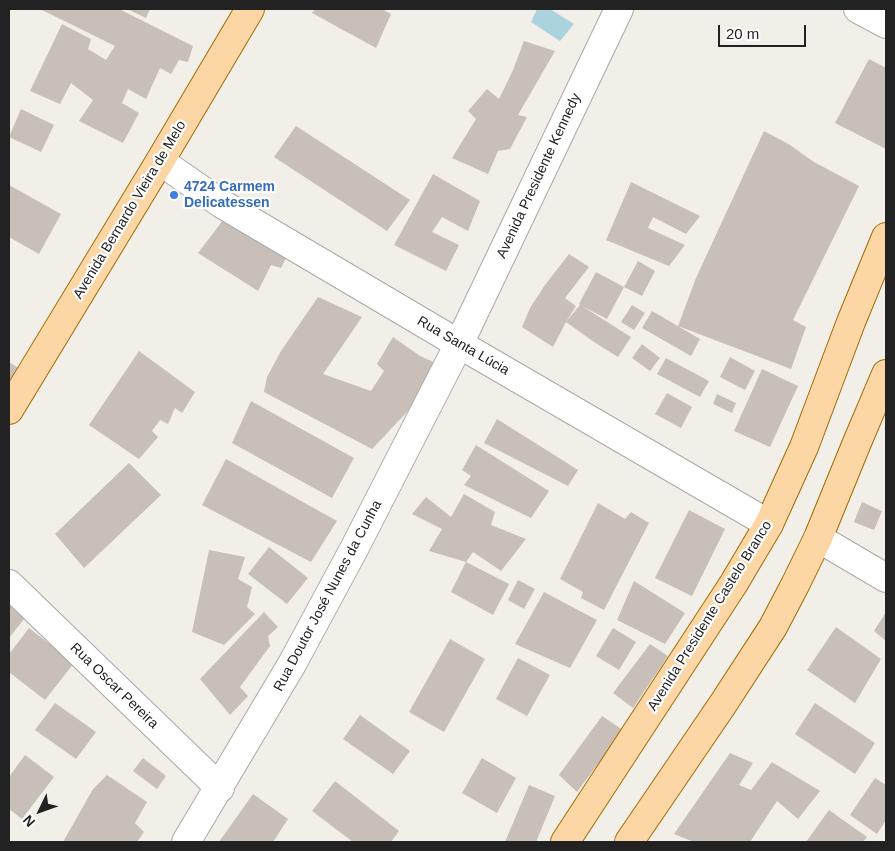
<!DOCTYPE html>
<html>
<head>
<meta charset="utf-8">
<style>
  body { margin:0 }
  #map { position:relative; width:895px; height:851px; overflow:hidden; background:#f2efe9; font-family:Arial,sans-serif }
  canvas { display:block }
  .frame { position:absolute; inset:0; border:10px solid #222; pointer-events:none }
  .north { position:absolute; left:15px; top:786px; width:50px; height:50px; -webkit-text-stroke:4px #fff; paint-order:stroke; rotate:228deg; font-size:14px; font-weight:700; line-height:20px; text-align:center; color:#222 }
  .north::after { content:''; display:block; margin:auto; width:18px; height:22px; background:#222; clip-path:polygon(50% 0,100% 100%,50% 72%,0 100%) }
  .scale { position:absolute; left:718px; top:25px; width:88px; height:22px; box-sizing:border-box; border:2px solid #222; border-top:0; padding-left:6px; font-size:15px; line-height:18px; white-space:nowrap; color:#222; -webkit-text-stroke:4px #fff; paint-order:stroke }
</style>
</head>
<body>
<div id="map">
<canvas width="895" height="851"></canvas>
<div class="frame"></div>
<div class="north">N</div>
<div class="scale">20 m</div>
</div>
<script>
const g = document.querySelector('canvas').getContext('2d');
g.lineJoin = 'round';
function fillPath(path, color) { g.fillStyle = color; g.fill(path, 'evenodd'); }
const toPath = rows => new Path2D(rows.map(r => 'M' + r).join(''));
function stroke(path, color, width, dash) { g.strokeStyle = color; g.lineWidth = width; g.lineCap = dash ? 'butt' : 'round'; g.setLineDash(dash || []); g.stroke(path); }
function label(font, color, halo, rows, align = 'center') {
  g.font = font + ' Arial,sans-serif'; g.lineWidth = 4.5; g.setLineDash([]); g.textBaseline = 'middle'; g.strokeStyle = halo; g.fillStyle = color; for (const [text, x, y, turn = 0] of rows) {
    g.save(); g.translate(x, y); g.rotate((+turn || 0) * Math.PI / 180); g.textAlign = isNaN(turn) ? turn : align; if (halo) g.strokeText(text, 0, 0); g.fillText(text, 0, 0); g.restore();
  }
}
fillPath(toPath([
  [537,9,550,9,574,24,560,41,531,22]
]), '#aad3df');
fillPath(toPath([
  [40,9,119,9,193,46,188,62,179,60,171,74,160,68,146,99,128,89,122,103,139,113,123,143,79,121,93,100,71,83,60,104,30,91,62,24,91,39,88,49,106,60,115,46],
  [127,9,150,9,146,18],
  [315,9,382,9,391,14,376,48,312,13],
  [524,41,555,51,518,115,527,117,510,149,498,151,488,174,452,158,476,119,468,111,487,89,499,99,513,70],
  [869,59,886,68,886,149,835,123],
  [21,109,54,125,41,152,9,137],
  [296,126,410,200,387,231,274,157],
  [764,131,790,145,814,162,859,186,793,320,806,327,791,369,678,326,696,278],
  [433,174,480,201,468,231,442,217,432,232,459,245,446,271,394,245],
  [631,182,700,216,686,234,653,217,648,228,685,245,669,266,606,240],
  [9,185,61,214,39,254,9,237],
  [230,211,291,248,281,268,271,265,258,291,198,253],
  [569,254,589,267,565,298,576,306,566,322,580,305,579,304,596,272,624,287,607,319,582,306,631,337,618,357,594,342,566,322,553,347,522,327,530,308,545,285],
  [638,261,655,271,642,296,624,287],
  [318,297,362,317,323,374,371,391,384,371,377,364,393,337,420,356,436,363,408,411,372,449,264,392,267,377,281,351],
  [632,305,645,313,634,330,621,322],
  [652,311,700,339,691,356,642,328],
  [642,344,660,358,650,371,632,358],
  [139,351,195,392,182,413,175,408,168,424,160,420,152,431,158,437,139,459,89,425],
  [730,357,755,371,745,390,720,377],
  [666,358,709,381,700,397,657,374],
  [9,362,20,369,9,387],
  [762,369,798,386,770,447,734,431],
  [667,393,692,407,681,428,655,414],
  [717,394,736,403,732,413,713,404],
  [251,401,354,458,332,498,232,443],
  [497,419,578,470,568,486,484,443],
  [476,445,549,491,531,518,464,485,471,476,462,470],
  [226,459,337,521,311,562,202,505],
  [129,463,161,495,84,568,55,534],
  [464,494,495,512,491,525,526,539,501,571,473,552,466,562,429,551,442,529,412,514,426,497,451,517],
  [862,502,882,511,874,530,854,522],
  [598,503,625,519,631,512,649,523,604,610,581,598,583,592,560,579],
  [689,510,725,529,692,596,655,578],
  [269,547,308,578,287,604,248,574],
  [209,550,245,557,238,579,252,587,247,607,255,614,224,645,192,632],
  [466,562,509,584,493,615,451,592],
  [518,580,535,589,524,609,508,600],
  [634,581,685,613,665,644,617,620],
  [544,592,597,620,570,668,515,644],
  [9,600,28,614,9,638],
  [264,612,278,627,268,636,270,646,240,687,248,696,230,715,200,679],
  [886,612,886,641,874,631],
  [836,627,881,659,855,703,807,670],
  [29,628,74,663,45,700,9,672,9,654],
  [613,628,636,642,619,670,596,656],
  [450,639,485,659,444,732,409,712],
  [650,644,668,656,633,708,613,693],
  [518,658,550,675,527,716,496,699],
  [55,703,96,732,76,759,35,730],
  [815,703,875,743,855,774,795,734],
  [360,715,410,751,393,774,343,739],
  [602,716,623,730,577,792,559,775],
  [730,753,753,763,739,785,751,790,772,762,820,791,798,819,777,801,750,842,694,842,674,834],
  [25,755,54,777,22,819,9,809,9,777],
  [143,758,166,776,157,789,133,771],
  [482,758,516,778,497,813,462,793],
  [107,775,147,802,135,823,144,832,137,842,63,842,93,789],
  [875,778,886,785,886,820,877,834,850,815],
  [335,781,399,831,391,842,353,842,312,811],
  [529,785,555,796,536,842,505,842],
  [253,794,288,819,273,842,219,842],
  [829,810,867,837,863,842,806,842]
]), '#c7bfb8');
const minor = toPath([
  [858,9,886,24],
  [160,161,222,204,459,344,769,524],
  [818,538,886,578],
  [9,584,220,788],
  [186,842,292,664,354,549,459,344,619,9]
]);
const primary = toPath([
  [9,410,160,161,250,9],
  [565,842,734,583,769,524,804,447,851,322,886,237],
  [629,842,723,704,773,627,795,585,818,538,856,445,886,374]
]);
stroke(minor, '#a9a9a9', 30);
stroke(primary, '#a06b00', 30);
stroke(minor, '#fff', 28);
stroke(primary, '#fcd6a4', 28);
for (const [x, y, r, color] of [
  [174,195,5,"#3f7fe0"]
]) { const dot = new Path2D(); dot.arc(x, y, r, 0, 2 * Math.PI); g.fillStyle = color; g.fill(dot); stroke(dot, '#fff', 2); }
label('14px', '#222', '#fff', [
  ["Avenida Presidente Kennedy",539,176,-65],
  ["Avenida Bernardo Vieira de Melo",130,210,-59],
  ["Rua Santa Lúcia",463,346,30],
  ["Rua Doutor José Nunes da Cunha",328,596,-62],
  ["Avenida Presidente Castelo Branco",710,616,-58],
  ["Rua Oscar Pereira",114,686,44]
]);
label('bold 14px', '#366cbe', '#fff', [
  ["4724 Carmem",184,187],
  ["Delicatessen",184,203]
], 'left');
</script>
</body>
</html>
